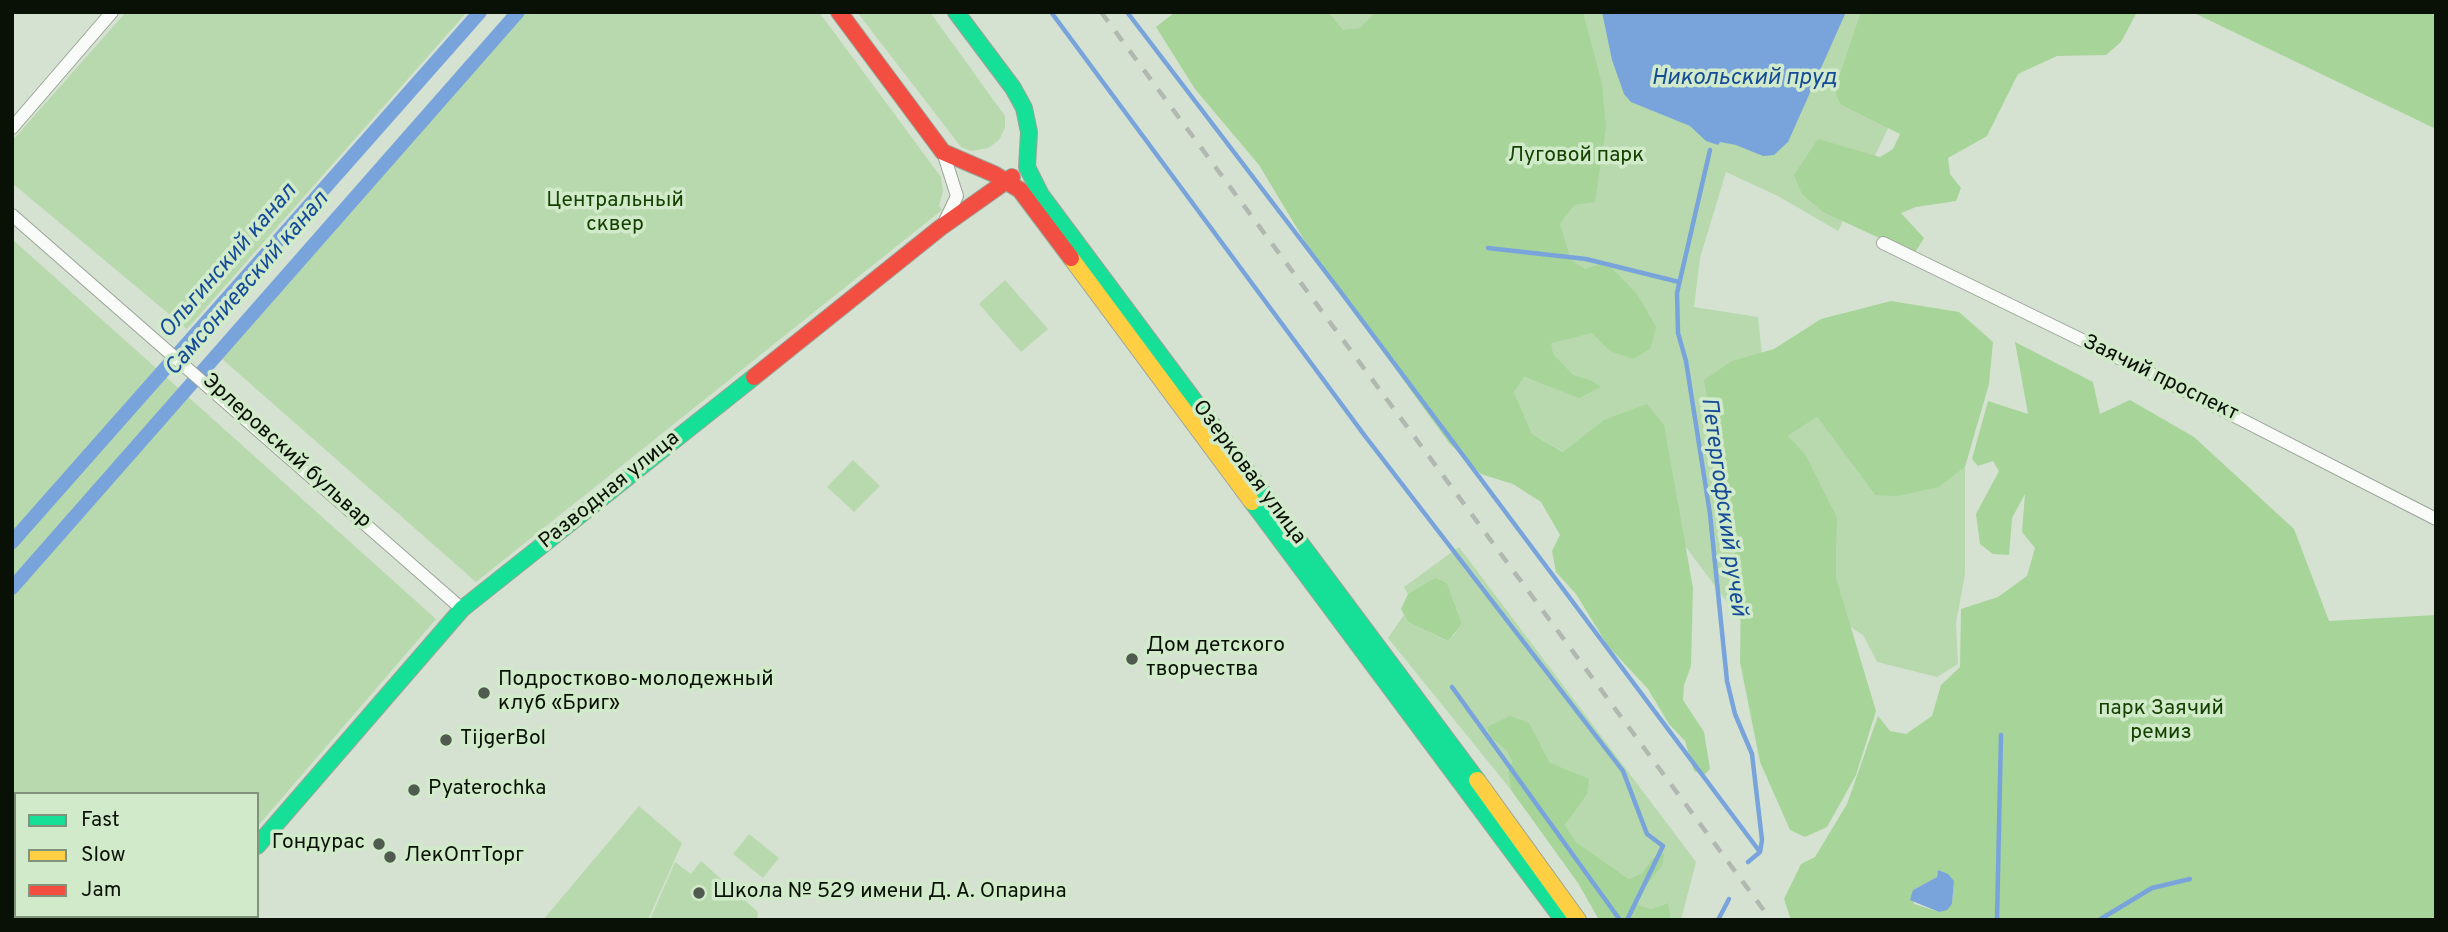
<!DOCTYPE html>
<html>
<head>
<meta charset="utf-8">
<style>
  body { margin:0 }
  #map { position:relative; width:2448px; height:932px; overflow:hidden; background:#d5e2d1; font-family:Overpass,sans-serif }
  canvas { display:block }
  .frame { position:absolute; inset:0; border:14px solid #091107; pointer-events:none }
  .legend { position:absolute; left:14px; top:792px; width:245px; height:126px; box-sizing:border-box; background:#d1eac9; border:2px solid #81937b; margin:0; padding:9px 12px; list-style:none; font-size:21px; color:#091107 }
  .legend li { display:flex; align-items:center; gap:14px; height:35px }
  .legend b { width:35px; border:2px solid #81937b }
</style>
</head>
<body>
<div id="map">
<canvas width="2448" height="932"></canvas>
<div class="frame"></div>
<ul class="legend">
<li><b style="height:9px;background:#16e098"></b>Fast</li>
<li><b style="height:9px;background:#ffcf43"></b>Slow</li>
<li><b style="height:9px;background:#f24e42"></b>Jam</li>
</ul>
</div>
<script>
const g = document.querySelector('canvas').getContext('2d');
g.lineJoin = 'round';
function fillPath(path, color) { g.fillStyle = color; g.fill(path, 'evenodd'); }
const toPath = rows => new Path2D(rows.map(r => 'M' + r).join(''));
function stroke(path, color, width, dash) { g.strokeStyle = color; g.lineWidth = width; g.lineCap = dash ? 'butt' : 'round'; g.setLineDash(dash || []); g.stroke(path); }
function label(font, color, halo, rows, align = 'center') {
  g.font = font + ' Overpass,sans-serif'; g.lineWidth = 7; g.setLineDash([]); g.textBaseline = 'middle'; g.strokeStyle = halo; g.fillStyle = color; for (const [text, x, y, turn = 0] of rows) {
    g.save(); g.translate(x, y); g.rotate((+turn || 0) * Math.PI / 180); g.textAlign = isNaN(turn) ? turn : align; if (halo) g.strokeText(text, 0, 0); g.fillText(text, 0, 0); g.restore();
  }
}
fillPath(toPath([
  [126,12,467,12,187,329,12,183,12,141],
  [523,12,819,12,941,177,943,191,939,206,942,210,476,582,221,358],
  [857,12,930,12,1005,116,1005,128,999,140,988,148,971,151,961,147],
  [1286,12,1945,12,1838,231,1778,196,1726,172,1700,258,1694,307,1758,317,1798,697,1596,427,1564,452,1532,434,1514,392,1523,377,1545,385],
  [12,239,436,619,257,827,257,794,16,794,16,916,180,916,177,920,12,920],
  [1005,280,1048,329,1021,352,979,304],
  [1817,417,1875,495,1939,487,1965,467,1965,574,1956,623,1958,664,1937,677,1877,662,1863,635,1849,626,1836,578,1837,518,1788,436],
  [853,460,880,486,854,512,827,487],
  [1459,547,1696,862,1681,920,1671,920,1667,903,1651,909,1636,904,1638,897,1662,866,1652,859,1642,873,1629,879,1576,842,1565,825,1573,813,1562,769,1550,763,1541,746,1491,738,1507,751,1512,762,1508,772,1511,790,1388,638,1404,615,1408,622,1447,641,1454,635,1462,624,1447,583,1435,579,1408,594,1404,587],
  [639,806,682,843,648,920,543,920],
  [749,834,779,858,763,878,733,854],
  [701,861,758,912,757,920,650,920,675,862,691,874]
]), '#b7d9ad');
fillPath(toPath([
  [1175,12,1328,12,1343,30,1360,28,1375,12,1583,12,1602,84,1606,128,1595,202,1574,205,1560,224,1571,260,1585,269,1606,262,1637,294,1656,327,1650,349,1633,359,1610,351,1592,333,1551,343,1553,354,1573,375,1590,380,1601,387,1579,398,1524,377,1514,392,1532,434,1563,452,1604,420,1647,404,1664,425,1693,588,1691,666,1684,685,1683,700,1704,732,1710,769,1704,775,1694,771,1685,741,1669,724,1648,689,1608,646,1576,594,1556,572,1552,551,1560,535,1541,502,1513,484,1481,474,1449,443,1315,258,1259,165,1195,89,1156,27],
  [1861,12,2137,12,2121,42,2106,55,2057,56,2018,74,1987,136,1948,158,1950,174,1961,188,1956,201,1916,207,1901,213,1924,238,1914,254,1823,212,1802,194,1794,175,1818,139,1880,157,1893,149,1900,134,1840,104,1836,94,1838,80],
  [2192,12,2436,12,2436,129],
  [1891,301,1959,312,1993,342,1989,384,1965,467,1939,487,1897,496,1875,495,1817,417,1788,436,1805,454,1837,518,1836,578,1876,711,1856,775,1827,827,1805,837,1790,830,1760,762,1740,662,1741,590,1704,380,1732,361,1774,349,1821,319],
  [2015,342,2093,382,2100,414,2130,400,2194,437,2294,529,2329,621,2436,615,2436,920,1791,920,1784,899,1801,864,1815,857,1847,804,1878,716,1890,731,1906,734,1932,716,1941,685,1960,667,1961,609,1998,597,2027,576,2035,548,2022,532,2025,494,2012,518,2009,555,1993,554,1980,544,1976,514,1999,471,1993,461,1978,466,1972,459,1988,401,2028,414],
  [1938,870,1954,881,1952,904,1939,912,1914,904,1913,890,1937,877],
  [1435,578,1447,583,1462,624,1448,641,1408,622,1401,609,1408,594],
  [1510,716,1529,723,1550,763,1589,779,1587,794,1565,825,1576,842,1629,879,1642,873,1652,859,1664,853,1662,866,1638,897,1636,904,1651,909,1668,903,1671,920,1599,920,1578,883,1511,790,1508,772,1512,762,1507,751,1491,738,1487,727]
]), '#a7d499');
fillPath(toPath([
  [1602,12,1846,12,1788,142,1774,155,1763,156,1736,145,1720,142,1718,145,1706,141,1690,126,1631,102,1624,94,1612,60],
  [1938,870,1948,874,1954,881,1952,904,1947,910,1939,912,1910,900,1913,890,1937,877]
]), '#78a4db');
stroke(toPath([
  [1051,12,1365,436,1623,771,1647,834,1663,846,1627,920],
  [1127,12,1340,291,1760,852],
  [1710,150,1677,293,1678,333,1686,361,1710,514,1727,681,1735,714,1752,754,1762,840,1760,852,1748,862],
  [1488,248,1586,259,1679,282],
  [1452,687,1620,920],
  [1718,920,1729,899],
  [1997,920,2001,735],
  [2099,920,2152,888,2190,879]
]), '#78a4db', 4.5);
stroke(toPath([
  [12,542,480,12],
  [12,588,518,12]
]), '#78a4db', 14);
const street = toPath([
  [12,128,112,12],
  [943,152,957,196,944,223],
  [12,215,462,609],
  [1883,243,2162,379,2436,519],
  [195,920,198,916]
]);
const fast = toPath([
  [956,12,1013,88,1024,108,1029,132,1027,167,1041,195,1477,780],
  [1252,502,1563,920],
  [257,846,462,609,754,377]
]);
const slow = toPath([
  [1071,258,1252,502],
  [1477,780,1578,920]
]);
const jam = toPath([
  [839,12,943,152,994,174,1020,190,1071,258],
  [754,377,940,228,1012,177]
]);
stroke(street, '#9aa497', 14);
stroke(fast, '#9aa497', 18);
stroke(slow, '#9aa497', 18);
stroke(jam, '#9aa497', 18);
stroke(street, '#f9fbf8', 12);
stroke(fast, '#16e098', 16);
stroke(slow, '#ffcf43', 16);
stroke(jam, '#f24e42', 16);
stroke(toPath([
  [1101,12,1771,920]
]), '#b3b7b2', 4.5, [12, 12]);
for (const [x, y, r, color] of [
  [1132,659,7,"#505a4e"],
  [484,693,7,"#505a4e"],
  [446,740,7,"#505a4e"],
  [414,790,7,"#505a4e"],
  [379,844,7,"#505a4e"],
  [390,857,7,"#505a4e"],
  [699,893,7,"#505a4e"]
]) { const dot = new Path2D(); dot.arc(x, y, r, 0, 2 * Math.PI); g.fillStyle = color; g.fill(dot); stroke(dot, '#d1eac9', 2.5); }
label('21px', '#144100', '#d1eac9', [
  ["Луговой парк",1576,157],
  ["Центральный",615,202],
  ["сквер",615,226],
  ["парк Заячий",2161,710],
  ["ремиз",2161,734]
]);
label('21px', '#091107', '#d1eac9', [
  ["Заячий проспект",2160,379,26],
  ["Эрлеровский бульвар",286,452,42],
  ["Озерковая улица",1248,473,53],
  ["Разводная улица",610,491,-39]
]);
label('21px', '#091107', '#d1eac9', [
  ["Дом детского",1146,647],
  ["творчества",1146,671],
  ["Подростково-молодежный",498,681],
  ["клуб «Бриг»",498,705],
  ["TijgerBol",460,740],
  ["Pyaterochka",428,790],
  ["Гондурас",365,844,"right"],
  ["ЛекОптТорг",404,857],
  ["Школа № 529 имени Д. А. Опарина",713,893]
], 'left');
label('italic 23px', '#154b99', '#d1eac9', [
  ["Никольский пруд",1744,79],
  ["Ольгинский канал",229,262,-49],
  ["Самсониевский канал",248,285,-49],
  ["Петергофский ручей",1722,507,82]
]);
</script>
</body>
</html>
